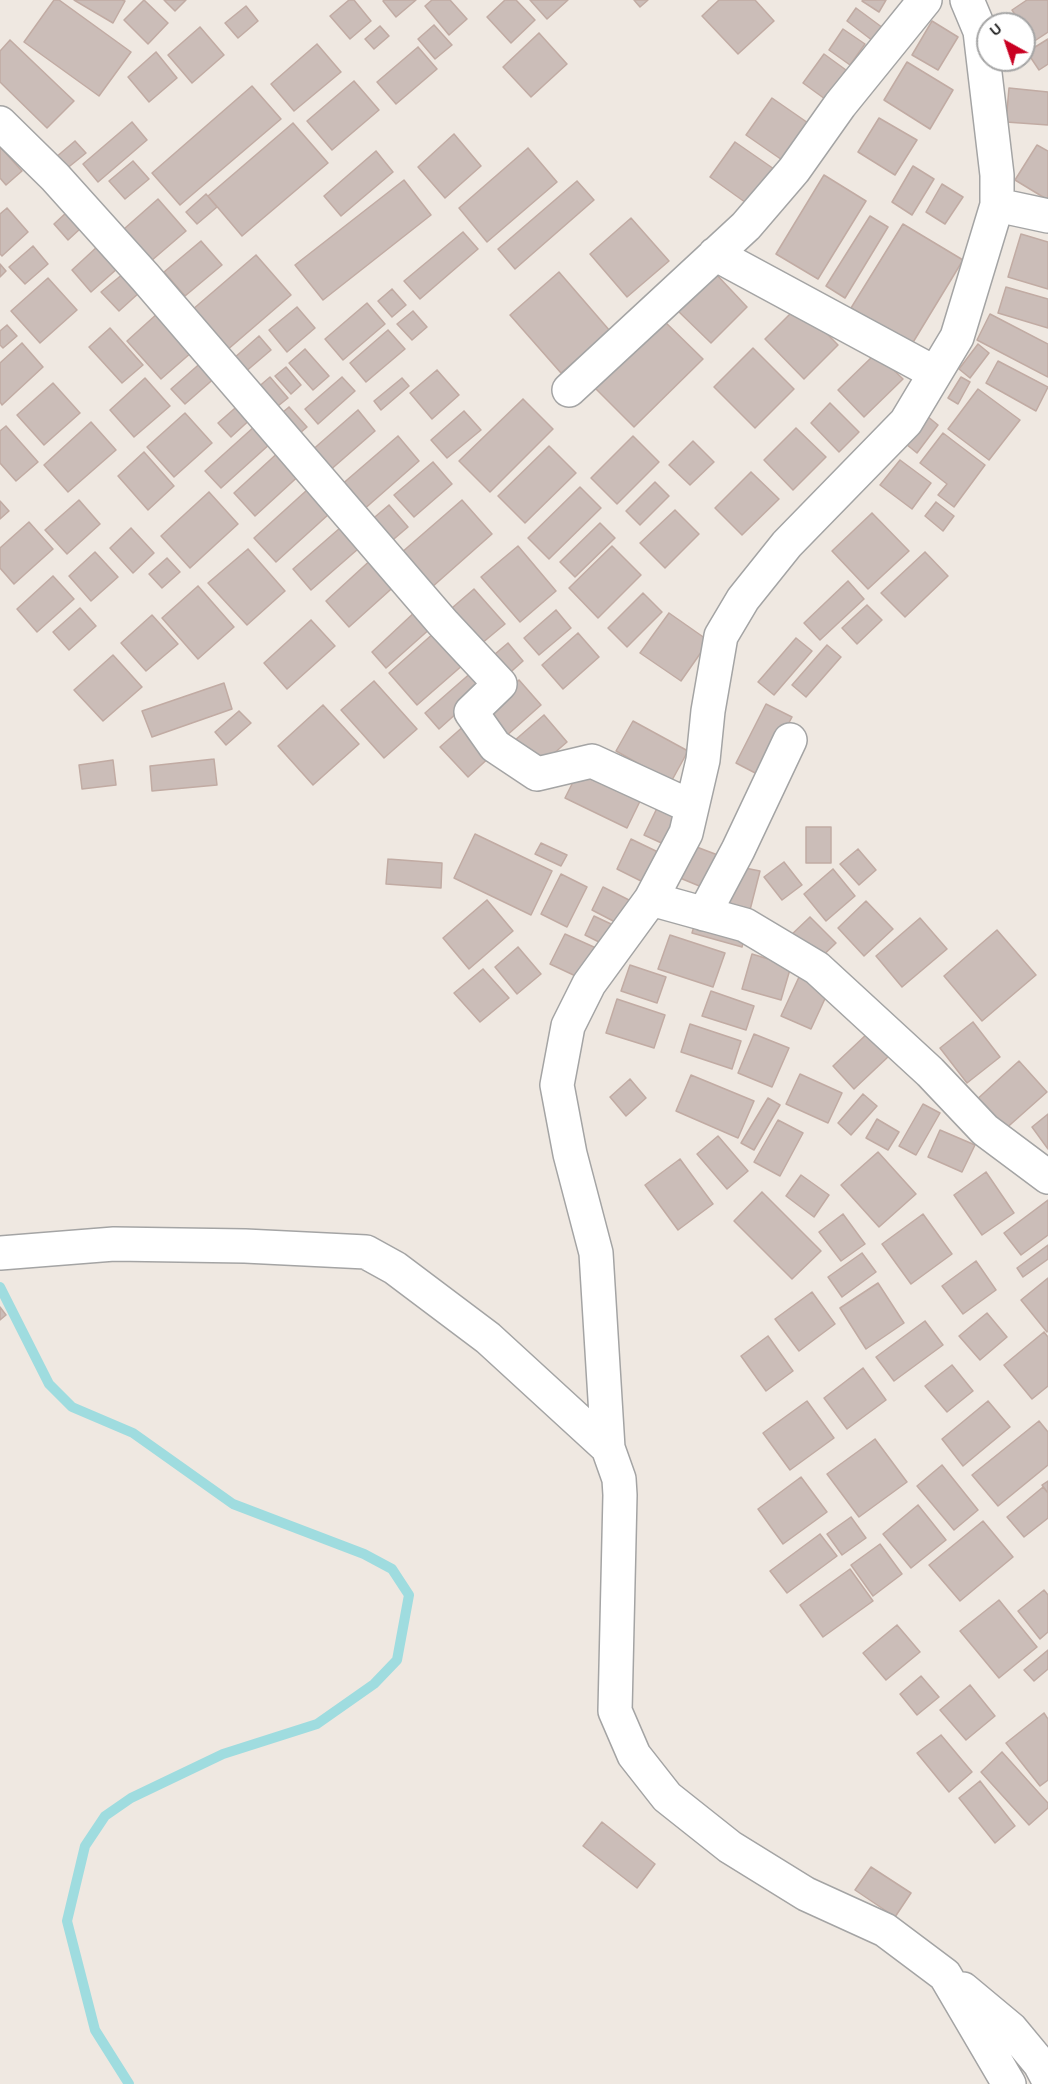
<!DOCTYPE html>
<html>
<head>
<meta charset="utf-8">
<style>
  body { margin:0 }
  #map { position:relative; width:1048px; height:2084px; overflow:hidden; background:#efe8e1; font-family:Karla,sans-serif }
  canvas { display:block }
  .north { position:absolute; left:976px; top:12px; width:60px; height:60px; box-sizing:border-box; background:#fff; border:2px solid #a5a5a5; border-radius:50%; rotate:320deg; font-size:16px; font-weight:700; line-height:24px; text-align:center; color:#1d1d1d }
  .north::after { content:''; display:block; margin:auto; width:21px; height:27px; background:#c90022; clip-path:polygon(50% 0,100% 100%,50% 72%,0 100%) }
</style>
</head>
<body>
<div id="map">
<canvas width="1048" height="2084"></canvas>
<div class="north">U</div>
</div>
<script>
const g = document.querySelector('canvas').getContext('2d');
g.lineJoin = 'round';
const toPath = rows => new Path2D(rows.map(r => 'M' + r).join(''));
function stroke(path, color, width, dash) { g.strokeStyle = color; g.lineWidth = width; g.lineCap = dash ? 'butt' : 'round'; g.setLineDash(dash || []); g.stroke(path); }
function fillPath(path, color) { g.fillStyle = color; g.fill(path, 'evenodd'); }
stroke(toPath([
  [0,1287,49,1384,72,1407,133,1433,233,1504,364,1554,392,1569,409,1595,397,1660,374,1684,317,1724,223,1754,131,1798,105,1816,85,1846,67,1921,95,2030,129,2084]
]), '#9fdcdf', 10);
const building = toPath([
  [54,0,59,0,131,52,99,96,24,42,54,0],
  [74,0,122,0,125,1,113,23,74,0],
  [144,0,168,23,148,44,124,20,144,0],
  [164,0,186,0,175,11,164,0],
  [349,0,354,0,371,21,350,39,330,16,349,0],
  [384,0,416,0,396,17,383,1,384,0],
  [432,0,450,0,467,19,449,35,425,6,432,0],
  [505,0,516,0,535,20,511,43,487,17,505,0],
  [530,0,568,0,547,19,530,0],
  [634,0,648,0,640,7,634,0],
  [719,0,755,0,774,21,738,54,702,16,719,0],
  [863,0,886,0,879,12,862,1,863,0],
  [1027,0,1048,0,1048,32,1033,42,1024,28,1024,24,1021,24,1012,10,1027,0],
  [246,6,258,21,238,38,225,23,246,6],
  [856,8,883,28,873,41,847,21,856,8],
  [932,21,958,37,938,70,912,55,932,21],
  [434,25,452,45,435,59,418,39,434,25],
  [380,26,389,36,374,49,365,39,380,26],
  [200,27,224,55,192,83,168,55,200,27],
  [843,29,865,44,850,65,829,50,843,29],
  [539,33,567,64,531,97,503,67,539,33],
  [1048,39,1048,64,1039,70,1027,52,1048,39],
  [10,40,74,101,47,128,0,82,0,51,10,40],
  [317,44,341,72,294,111,271,84,317,44],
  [418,47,437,69,396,104,377,82,418,47],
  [156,52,177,78,149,102,128,77,156,52],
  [824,54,846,70,825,99,803,83,824,54],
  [907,62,953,90,930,129,884,100,907,62],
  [354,81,379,110,332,150,307,121,354,81],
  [252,86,281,119,180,205,152,173,252,86],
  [1009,88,1048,92,1048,125,1006,122,1009,88],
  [772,98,811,125,785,162,746,135,772,98],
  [879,118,917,140,895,175,858,152,879,118],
  [132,122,147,140,98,182,83,164,132,122],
  [293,123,328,163,242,236,208,196,293,123],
  [454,134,481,166,445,198,418,167,454,134],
  [75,141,86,153,65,170,55,158,75,141],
  [735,142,774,169,749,205,710,177,735,142],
  [1037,145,1048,151,1048,200,1015,180,1037,145],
  [0,147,22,171,6,185,0,178,0,147],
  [528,148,557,182,487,242,459,208,528,148],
  [376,151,393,172,341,216,324,196,376,151],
  [133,161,149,179,125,199,109,181,133,161],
  [913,166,934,179,912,215,892,202,913,166],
  [824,175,866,201,818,279,776,254,824,175],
  [404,180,431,215,323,300,295,265,404,180],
  [577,181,594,200,515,269,498,249,577,181],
  [942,184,963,197,945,224,926,212,942,184],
  [206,194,217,207,197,224,186,212,206,194],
  [158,199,186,231,151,261,124,229,158,199],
  [7,208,28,232,2,256,0,254,0,214,7,208],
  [67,212,81,228,68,240,54,224,67,212],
  [870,216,888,227,845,298,826,286,870,216],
  [631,218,669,261,627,297,590,254,631,218],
  [903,224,963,260,912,344,851,308,903,224],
  [463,232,478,249,420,299,404,281,463,232],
  [1021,234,1048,242,1048,289,1008,277,1021,234],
  [201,241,222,265,185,296,164,272,201,241],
  [33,246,48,264,25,284,9,267,33,246],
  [98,246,118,268,91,292,72,270,98,246],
  [256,255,291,295,226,351,192,310,256,255],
  [0,264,6,271,0,277,0,264],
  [559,272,610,331,561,373,510,315,559,272],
  [124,273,140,292,119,311,101,292,124,273],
  [715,273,747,307,711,343,677,310,715,273],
  [48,278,77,310,40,343,11,311,48,278],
  [1006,287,1048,299,1048,328,998,313,1006,287],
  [392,289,406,305,392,317,378,301,392,289],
  [367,303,385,324,343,360,325,339,367,303],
  [799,305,838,345,804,379,765,339,799,305],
  [297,307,315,328,287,352,269,330,297,307],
  [413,311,427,327,412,340,397,324,413,311],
  [158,313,192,352,161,379,127,341,158,313],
  [990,314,1048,344,1048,377,977,340,990,314],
  [660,317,703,359,634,427,592,385,660,317],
  [7,325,17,336,3,348,0,345,0,331,7,325],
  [110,328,143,365,122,383,89,347,110,328],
  [388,330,405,349,366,382,350,363,388,330],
  [259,336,271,350,244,373,233,359,259,336],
  [22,343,43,367,2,405,0,402,0,363,22,343],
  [978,344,989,353,970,378,959,369,978,344],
  [753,348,794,389,755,428,714,387,753,348],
  [305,349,329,376,313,390,289,363,305,349],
  [876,353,903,379,864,417,838,390,876,353],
  [204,360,217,376,185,404,171,389,204,360],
  [998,361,1048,387,1036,411,986,383,998,361],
  [286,367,301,385,291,394,275,376,286,367],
  [437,370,459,395,432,419,410,393,437,370],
  [270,377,288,398,273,410,256,389,270,377],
  [342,377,355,391,318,424,305,409,342,377],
  [961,377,970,382,958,404,948,398,961,377],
  [145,378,170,406,134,437,110,410,145,378],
  [402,378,409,386,381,410,374,401,402,378],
  [53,383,80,413,44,445,17,415,53,383],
  [978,389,1020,420,989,460,948,429,978,389],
  [523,399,553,429,490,492,459,461,523,399],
  [242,402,254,416,231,437,218,423,242,402],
  [830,403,859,432,839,452,811,423,830,403],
  [289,407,307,427,293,439,276,418,289,407],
  [358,410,375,431,328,472,310,452,358,410],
  [464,411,481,430,447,458,431,440,464,411],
  [185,413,212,443,174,477,147,447,185,413],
  [927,416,938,425,917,453,906,444,927,416],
  [91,422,116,450,68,492,44,465,91,422],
  [6,426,38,462,16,481,0,463,0,431,6,426],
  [255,426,271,443,221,488,205,471,255,426],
  [796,428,826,457,793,490,764,460,796,428],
  [943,433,985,465,954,507,938,495,947,484,920,463,943,433],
  [398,436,419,461,362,511,340,486,398,436],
  [633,436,659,462,617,504,591,478,633,436],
  [693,441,714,462,690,485,669,465,693,441],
  [549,446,576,473,525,523,498,496,549,446],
  [282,449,303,472,255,516,234,493,282,449],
  [144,452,174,486,148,510,118,476,144,452],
  [900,460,931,483,912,509,880,485,900,460],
  [433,462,452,484,414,517,394,495,433,462],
  [751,472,779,499,742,535,715,508,751,472],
  [655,482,669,496,640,525,626,511,655,482],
  [580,487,601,508,549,559,528,538,580,487],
  [307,490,329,514,276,562,254,538,307,490],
  [209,492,238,524,190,568,161,536,209,492],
  [79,500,100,524,67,554,45,530,79,500],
  [462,500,492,534,431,588,401,553,462,500],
  [0,501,9,511,0,519,0,501],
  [936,502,954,516,943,531,925,516,936,502],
  [389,505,408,527,388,544,369,522,389,505],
  [675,510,699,534,665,568,640,543,675,510],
  [872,513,909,551,868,589,832,551,872,513],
  [348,521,366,542,311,590,293,569,348,521],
  [29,522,53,549,14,584,0,568,0,548,29,522],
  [600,523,615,538,575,577,560,562,600,523],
  [131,528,154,553,133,573,110,548,131,528],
  [518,546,556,591,520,622,481,577,518,546],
  [612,546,641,575,598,618,569,588,612,546],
  [248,549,285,591,247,625,208,583,248,549],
  [95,552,118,577,91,601,69,576,95,552],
  [925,552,948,576,905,617,881,593,925,552],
  [375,556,399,582,349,627,326,601,375,556],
  [167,558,180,572,162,588,149,574,167,558],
  [53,576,74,599,37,632,17,609,53,576],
  [848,581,864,599,820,640,804,623,848,581],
  [198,586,234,627,198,659,162,618,198,586],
  [474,589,505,624,475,649,445,614,474,589],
  [643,593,662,612,627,647,608,628,643,593],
  [867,605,882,620,857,644,842,628,867,605],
  [80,608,96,626,69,650,53,632,80,608],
  [417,610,432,627,386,668,372,652,417,610],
  [556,610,571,628,539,655,524,638,556,610],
  [669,613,709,641,681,681,640,653,669,613],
  [152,615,178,644,146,671,121,643,152,615],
  [311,620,335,646,287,689,264,663,311,620],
  [435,632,464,664,417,705,389,673,435,632],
  [578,633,599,657,563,689,542,665,578,633],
  [796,638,812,651,774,695,758,682,796,638],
  [508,643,523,661,504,678,488,660,508,643],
  [827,645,841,657,806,697,792,685,827,645],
  [113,655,142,687,103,721,74,690,113,655],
  [473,671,487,686,439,729,425,713,473,671],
  [519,680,541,705,505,737,483,712,519,680],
  [374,681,417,729,384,758,341,710,374,681],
  [224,683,232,709,152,737,142,711,224,683],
  [766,704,792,717,761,776,736,763,766,704],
  [323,705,359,744,313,785,278,746,323,705],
  [239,711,251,723,226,745,215,732,239,711],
  [544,715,567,742,537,768,514,741,544,715],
  [633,721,688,751,671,782,616,751,633,721],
  [465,725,492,755,468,777,440,747,465,725],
  [214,759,217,785,152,791,150,766,214,759],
  [113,760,116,785,82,789,79,765,113,760],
  [581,766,643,795,627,828,565,798,581,766],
  [660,802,684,814,668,846,644,835,660,802],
  [806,827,831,827,831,863,806,863,806,827],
  [475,834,552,871,531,915,454,878,475,834],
  [631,839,660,853,645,883,617,869,631,839],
  [541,843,567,855,561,866,535,854,541,843],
  [694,846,723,857,709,890,680,878,694,846],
  [858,849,876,870,859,885,840,864,858,849],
  [388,859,442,863,441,888,386,884,388,859],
  [784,862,802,885,782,900,764,877,784,862],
  [735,866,760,871,750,910,726,904,735,866],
  [833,869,855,896,826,921,804,894,833,869],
  [561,874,587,887,567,927,541,914,561,874],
  [603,887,629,900,617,923,592,910,603,887],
  [487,900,513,931,469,969,443,938,487,900],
  [866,901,893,929,864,956,838,928,866,901],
  [594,916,611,924,601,943,585,935,594,916],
  [810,917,836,943,815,963,789,937,810,917],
  [920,918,947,949,902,987,876,956,920,918],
  [696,919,746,933,742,947,692,933,696,919],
  [997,930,1036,975,982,1021,944,976,997,930],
  [565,934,596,948,582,979,550,964,565,934],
  [670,935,725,953,713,987,658,969,670,935],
  [518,947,541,974,517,994,495,967,518,947],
  [752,954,791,966,781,1000,742,989,752,954],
  [630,965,666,977,657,1003,621,991,630,965],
  [483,969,509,998,480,1022,454,993,483,969],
  [799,977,829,990,811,1029,781,1016,799,977],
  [711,991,754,1006,746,1030,702,1016,711,991],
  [617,999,665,1015,654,1048,606,1033,617,999],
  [973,1022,1000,1057,967,1083,940,1048,973,1022],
  [690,1024,741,1041,732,1069,681,1052,690,1024],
  [868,1033,889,1056,854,1089,833,1066,868,1033],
  [754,1034,789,1048,772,1087,738,1073,754,1034],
  [1019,1061,1047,1092,1002,1132,974,1102,1019,1061],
  [800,1074,842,1093,828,1123,786,1104,800,1074],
  [691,1075,754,1101,738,1138,676,1111,691,1075],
  [630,1079,646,1098,626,1116,610,1097,630,1079],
  [863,1094,877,1106,851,1135,838,1123,863,1094],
  [768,1098,780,1105,754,1150,741,1143,768,1098],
  [923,1104,940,1113,916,1155,899,1146,923,1104],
  [1048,1114,1048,1149,1032,1127,1048,1114],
  [877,1119,899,1132,888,1150,866,1138,877,1119],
  [778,1120,803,1133,780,1176,754,1162,778,1120],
  [940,1130,975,1145,962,1172,928,1157,940,1130],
  [718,1136,748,1171,727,1189,697,1154,718,1136],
  [878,1152,916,1194,879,1227,841,1185,878,1152],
  [680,1159,713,1204,678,1230,645,1185,680,1159],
  [986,1172,1014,1213,982,1235,954,1195,986,1172],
  [801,1175,829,1195,814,1217,786,1196,801,1175],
  [762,1192,821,1251,792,1279,734,1221,762,1192],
  [1048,1200,1048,1235,1021,1255,1004,1233,1048,1200],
  [843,1214,865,1244,841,1261,819,1232,843,1214],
  [923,1214,952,1254,911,1284,882,1244,923,1214],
  [1048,1245,1048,1259,1023,1277,1017,1268,1048,1245],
  [862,1253,876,1272,842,1297,828,1277,862,1253],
  [976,1261,996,1290,963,1314,942,1286,976,1261],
  [1048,1278,1048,1331,1047,1332,1021,1300,1048,1278],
  [878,1283,904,1323,866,1349,840,1308,878,1283],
  [812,1292,835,1324,799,1351,775,1319,812,1292],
  [0,1307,6,1315,0,1320,0,1307],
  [987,1313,1007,1337,980,1360,959,1336,987,1313],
  [925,1321,943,1345,894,1381,876,1357,925,1321],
  [1044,1332,1048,1337,1048,1386,1032,1399,1004,1365,1044,1332],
  [768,1336,793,1371,766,1391,741,1356,768,1336],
  [952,1365,973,1391,947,1412,925,1386,952,1365],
  [863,1368,886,1400,847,1429,824,1398,863,1368],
  [807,1401,834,1438,790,1470,763,1433,807,1401],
  [988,1401,1010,1427,963,1466,942,1439,988,1401],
  [1039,1421,1048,1432,1048,1465,998,1506,972,1475,1039,1421],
  [875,1439,907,1482,859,1517,827,1474,875,1439],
  [942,1465,978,1510,954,1530,917,1486,942,1465],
  [801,1477,827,1512,783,1544,758,1509,801,1477],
  [1048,1481,1048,1493,1042,1485,1048,1481],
  [1043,1487,1048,1493,1048,1518,1024,1537,1007,1517,1043,1487],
  [918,1505,946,1540,911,1568,883,1534,918,1505],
  [851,1517,866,1538,842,1555,827,1534,851,1517],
  [983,1521,1013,1557,960,1601,929,1565,983,1521],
  [820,1534,837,1556,787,1593,770,1571,820,1534],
  [880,1544,902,1574,873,1596,851,1565,880,1544],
  [850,1569,873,1601,823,1637,800,1605,850,1569],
  [1044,1590,1048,1595,1048,1632,1040,1639,1018,1611,1044,1590],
  [999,1600,1037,1647,999,1678,960,1631,999,1600],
  [897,1625,920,1652,886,1680,863,1653,897,1625],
  [1048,1650,1048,1669,1034,1681,1024,1670,1048,1650],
  [921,1676,939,1697,917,1715,900,1694,921,1676],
  [970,1685,995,1716,966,1740,940,1710,970,1685],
  [1044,1713,1048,1719,1048,1780,1040,1786,1006,1743,1044,1713],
  [941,1735,972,1772,949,1792,917,1753,941,1735],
  [1002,1752,1048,1803,1048,1808,1029,1825,981,1772,1002,1752],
  [980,1781,1015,1826,995,1843,959,1798,980,1781],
  [602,1822,655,1864,637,1888,583,1846,602,1822],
  [871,1867,911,1893,895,1917,855,1890,871,1867]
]);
fillPath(building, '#cbbdb8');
stroke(building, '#c1aba3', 1.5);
const street = toPath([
  [967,0,980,31,997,175,997,205,957,337,906,422,787,544,743,599,721,636,708,711,703,760,686,833,651,899,589,984,568,1026,557,1085,570,1154,596,1253,608,1448,619,1479,620,1495,615,1711,634,1755,667,1797,730,1847,806,1894,885,1930,945,1975,1009,2084],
  [0,123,55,177,145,277,443,623,500,684,471,712,495,746,537,774,592,761,692,807],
  [997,205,1048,216],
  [715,254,935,373],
  [569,390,746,226,794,170,840,105,925,0],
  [651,899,745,925,817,968,930,1072,985,1130,1048,1177],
  [704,914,738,850,790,740],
  [0,1253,114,1244,245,1246,366,1252,395,1268,488,1338,608,1448],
  [963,1989,1011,2029,1040,2064,1048,2079]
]);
stroke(street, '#a4a4a4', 36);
stroke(street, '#fff', 33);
</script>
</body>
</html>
